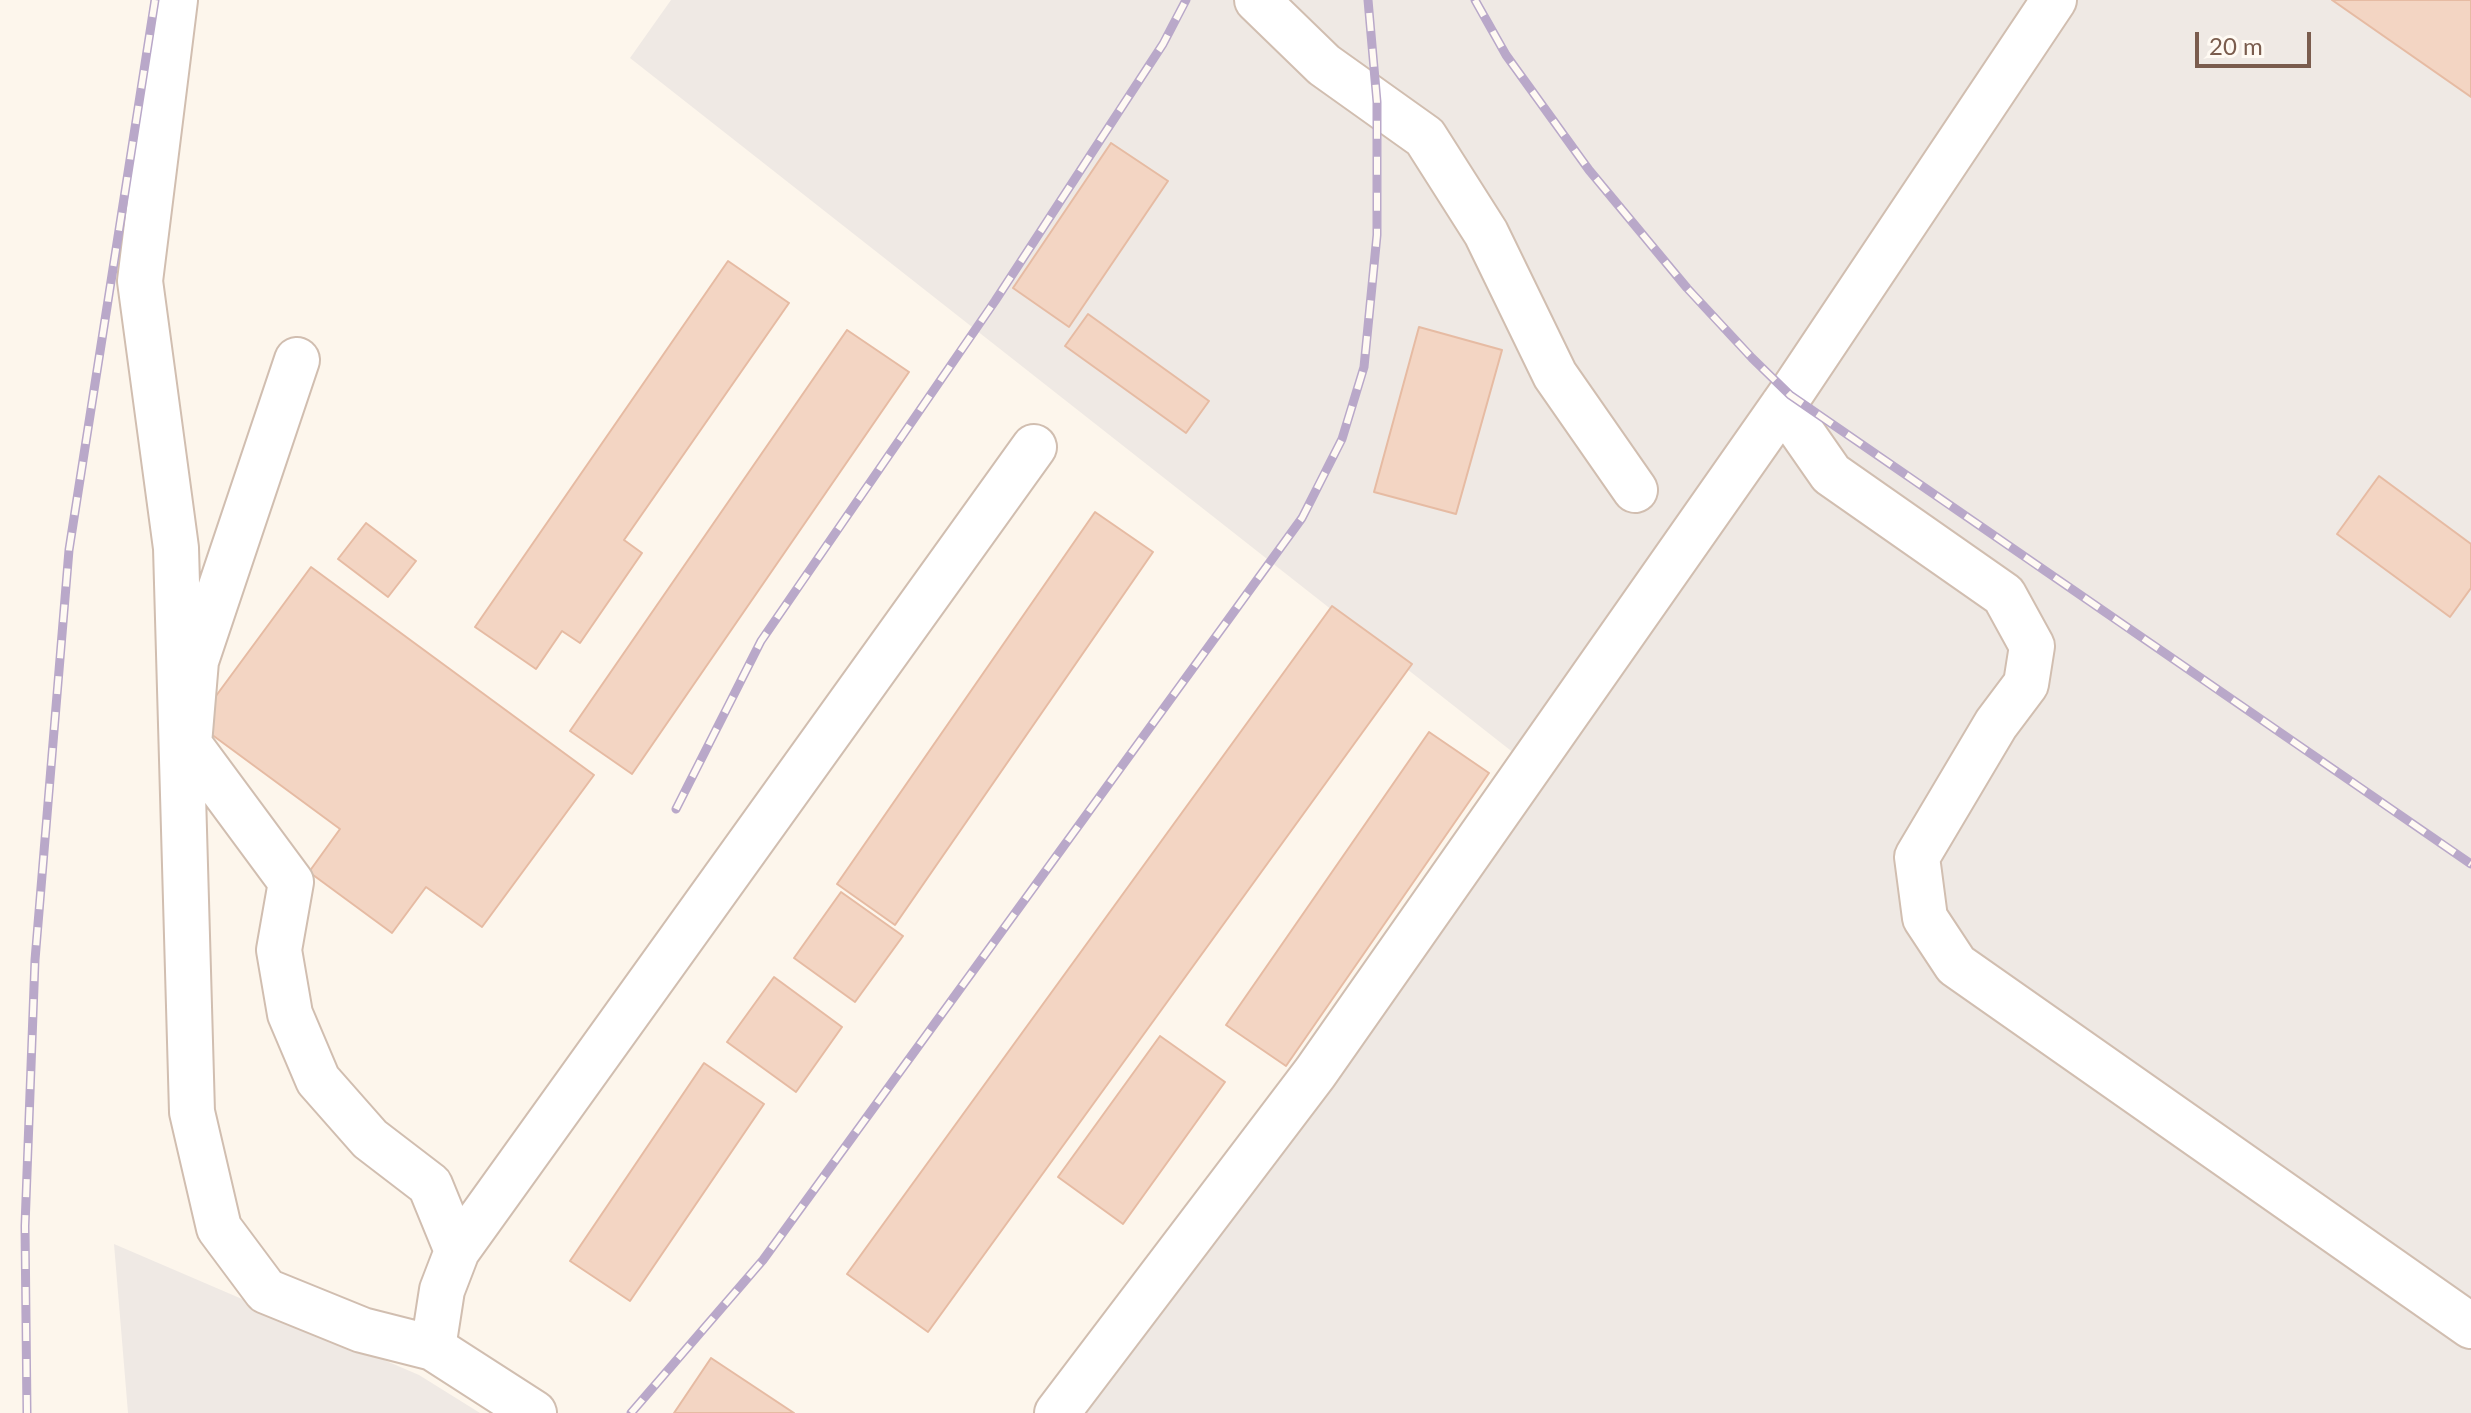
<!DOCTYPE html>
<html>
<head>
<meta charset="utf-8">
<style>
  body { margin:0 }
  #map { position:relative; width:2471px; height:1413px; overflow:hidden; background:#fdf6ec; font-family:Lato,sans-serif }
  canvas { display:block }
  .scale { position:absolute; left:2195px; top:32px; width:116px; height:36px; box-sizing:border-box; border:4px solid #7a5c4d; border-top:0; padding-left:10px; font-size:24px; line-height:28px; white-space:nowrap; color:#7a5c4d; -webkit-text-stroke:6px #fffaf3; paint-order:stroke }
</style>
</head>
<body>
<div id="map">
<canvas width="2471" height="1413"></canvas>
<div class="scale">20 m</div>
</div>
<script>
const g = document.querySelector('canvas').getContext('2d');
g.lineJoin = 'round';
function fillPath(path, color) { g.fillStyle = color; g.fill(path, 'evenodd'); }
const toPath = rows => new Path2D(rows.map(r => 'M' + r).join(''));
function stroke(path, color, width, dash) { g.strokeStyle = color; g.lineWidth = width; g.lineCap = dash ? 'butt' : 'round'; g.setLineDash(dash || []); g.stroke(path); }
fillPath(toPath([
  [671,0,2471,0,2471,1413,1050,1413,1524,761,630,58],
  [114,1244,419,1375,480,1413,128,1413]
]), '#efe9e4');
const building = toPath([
  [2332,0,2471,0,2471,97,2332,0],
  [1111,143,1168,181,1069,327,1013,288,1111,143],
  [728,261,789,303,624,540,642,553,580,643,562,631,536,669,475,627,728,261],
  [1088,314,1209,401,1186,433,1065,346,1088,314],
  [1419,327,1502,350,1456,514,1374,492,1419,327],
  [847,330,909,372,632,774,570,731,847,330],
  [2379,476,2471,544,2471,588,2450,617,2337,534,2379,476],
  [1095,512,1153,552,895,925,837,884,1095,512],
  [366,523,416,561,388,597,338,559,366,523],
  [311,567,594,775,482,927,426,887,392,933,309,872,340,829,196,723,311,567],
  [1332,606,1412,664,928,1332,847,1274,1332,606],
  [1429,732,1489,773,1286,1066,1226,1025,1429,732],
  [841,892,903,936,855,1002,794,958,841,892],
  [774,977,842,1027,796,1092,727,1042,774,977],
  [1160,1036,1225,1082,1123,1224,1058,1177,1160,1036],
  [704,1063,764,1104,630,1301,570,1261,704,1063],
  [711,1358,794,1413,674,1413,711,1358]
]);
fillPath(building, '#f3d5c3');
stroke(building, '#e6bba3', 2);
const minor = toPath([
  [175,0,140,281,176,548,192,1112,219,1228,266,1291,362,1330,433,1348],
  [1257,0,1324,65,1425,137,1486,233,1555,375,1635,490],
  [297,360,196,661,189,744,291,882,279,950,290,1014,318,1080,370,1139,430,1185,457,1251],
  [1783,405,1831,474,2004,595,2032,646,2026,684,1996,724,1917,857,1925,918,1956,965,2471,1326],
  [534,1413,433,1348,442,1290,457,1251,1034,447],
  [1057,1413,1315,1073,1790,395,2054,0]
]);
stroke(minor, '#d1beb0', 48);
stroke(minor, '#fff', 44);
const rail = toPath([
  [1475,0,1506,55,1589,170,1687,288,1752,358,1790,395,2471,864],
  [676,809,761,641,995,301,1163,44,1186,0],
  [27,1413,25,1226,35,960,69,550,155,0],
  [631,1413,763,1260,1302,518,1342,439,1364,367,1377,235,1377,102,1368,0]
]);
stroke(rail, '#b9a8c9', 9);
stroke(rail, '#fffaf3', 6, [18]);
</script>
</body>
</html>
